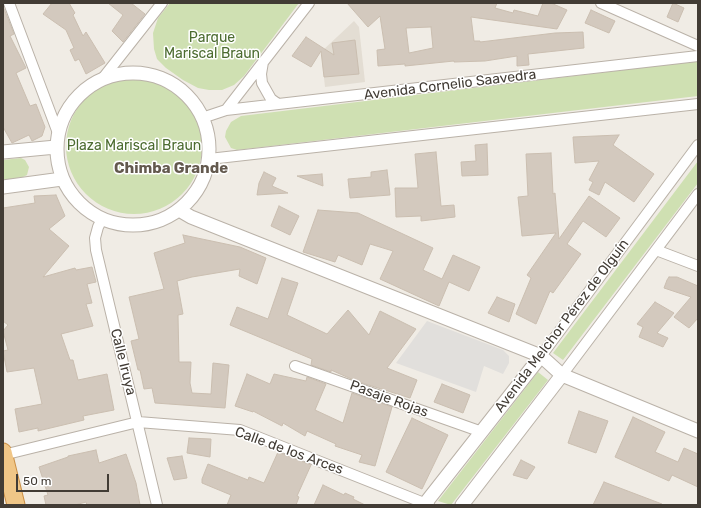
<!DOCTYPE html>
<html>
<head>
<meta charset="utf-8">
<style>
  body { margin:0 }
  #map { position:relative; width:701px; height:508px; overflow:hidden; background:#f0ece5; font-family:Rubik,sans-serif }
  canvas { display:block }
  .frame { position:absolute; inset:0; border:4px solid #423c35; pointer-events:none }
  .scale { position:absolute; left:16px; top:474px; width:93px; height:18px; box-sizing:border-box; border:2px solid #423c35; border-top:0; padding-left:5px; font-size:12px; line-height:14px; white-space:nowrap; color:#423c35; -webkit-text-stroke:3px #fff; paint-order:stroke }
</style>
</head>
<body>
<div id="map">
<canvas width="701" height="508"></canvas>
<div class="frame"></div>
<div class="scale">50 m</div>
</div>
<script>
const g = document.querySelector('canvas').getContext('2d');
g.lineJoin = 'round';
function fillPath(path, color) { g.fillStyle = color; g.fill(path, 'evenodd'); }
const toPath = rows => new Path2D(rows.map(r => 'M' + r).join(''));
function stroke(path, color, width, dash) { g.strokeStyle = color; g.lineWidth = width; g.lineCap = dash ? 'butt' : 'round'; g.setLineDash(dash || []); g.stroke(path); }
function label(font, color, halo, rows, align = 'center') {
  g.font = font + ' Rubik,sans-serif'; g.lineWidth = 3; g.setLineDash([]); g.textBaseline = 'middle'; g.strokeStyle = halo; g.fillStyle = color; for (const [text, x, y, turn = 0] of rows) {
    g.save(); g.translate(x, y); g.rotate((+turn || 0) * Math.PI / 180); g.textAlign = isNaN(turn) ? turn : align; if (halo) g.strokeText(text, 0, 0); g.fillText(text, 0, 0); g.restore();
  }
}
fillPath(toPath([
  [354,21,359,27,365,82,325,87,321,52]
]), '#e3ddd3');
fillPath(toPath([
  [170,3,299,3,244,76,234,85,222,90,209,90,198,88,183,80,166,68,157,59,154,49,153,33,158,18],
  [698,61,698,96,237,150,231,148,225,137,226,131,231,122,241,116],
  '66 146a68 68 0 1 1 136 0a68 68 0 1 1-136 0Z',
  [21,158,25,160,29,167,27,175,23,177,3,180,3,160],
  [698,161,698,183,563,360,553,353],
  [538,372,548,380,451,505,438,501]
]), '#cfe0b2');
fillPath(toPath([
  [427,321,503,350,509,356,509,363,503,374,484,366,476,392,396,363]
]), '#e1dfdc');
const building = toPath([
  [52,3,69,3,75,13,73,15,83,36,86,32,105,63,86,74,79,59,75,61,70,50,74,48,66,30,43,14,52,3],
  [108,3,131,3,145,14,123,42,112,31,123,15,108,3],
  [347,3,497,3,495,8,513,13,514,10,538,16,543,3,551,3,567,10,557,29,471,17,474,41,480,41,480,42,555,33,583,32,584,48,528,54,529,65,517,66,517,56,485,61,454,62,454,61,405,66,405,64,378,66,377,50,385,49,380,16,368,27,347,3],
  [431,27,433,48,409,53,406,28,431,27],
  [673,3,684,8,678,22,667,17,673,3],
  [3,6,14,34,10,36,26,68,16,73,30,106,36,104,45,127,42,136,32,141,29,135,12,143,3,127,3,6],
  [591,10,615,21,609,33,585,23,591,10],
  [306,37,334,55,332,43,355,40,359,74,324,77,321,51,311,67,292,56,306,37],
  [619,135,613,145,654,174,634,202,605,182,599,195,589,190,593,182,589,180,599,161,575,163,573,137,619,135],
  [487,144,488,175,462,176,461,162,476,161,475,145,487,144],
  [436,152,441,206,454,205,455,217,421,221,421,216,396,217,395,188,418,188,415,154,436,152],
  [551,153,553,194,555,193,559,239,589,196,620,218,606,237,583,221,567,244,581,254,553,293,550,291,536,324,516,314,531,278,527,275,556,233,522,236,518,197,528,196,526,154,551,153],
  [387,170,390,195,350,198,348,179,371,177,371,172,387,170],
  [264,172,276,178,272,186,288,193,257,195,259,183,264,172],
  [322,174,323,186,297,176,322,174],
  [56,195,65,216,49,229,69,246,43,277,75,268,76,270,92,267,96,282,87,284,92,303,86,304,93,326,61,334,70,360,73,360,78,380,107,374,114,410,83,416,84,420,38,431,38,428,19,432,15,409,42,404,34,368,7,372,3,351,8,350,3,331,8,325,3,321,3,208,35,203,34,196,56,195],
  [279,206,299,216,290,235,271,226,279,206],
  [318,210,358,213,433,248,423,270,442,279,453,255,480,267,469,291,449,282,439,306,380,279,393,251,370,244,362,265,338,255,335,262,303,252,318,210],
  [183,235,240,247,266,258,257,284,239,276,240,269,192,277,177,281,183,314,178,315,179,362,191,362,190,383,192,393,211,394,213,363,229,365,225,408,155,403,152,388,144,389,140,370,138,370,131,341,139,339,129,297,164,289,154,253,185,243,183,235],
  [669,277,677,277,698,286,698,318,689,328,674,317,691,297,664,288,667,280,669,277],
  [282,278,298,283,287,315,327,334,348,310,369,335,380,311,416,329,387,368,417,380,410,398,356,381,331,370,331,372,311,365,312,359,230,325,237,307,268,319,282,278],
  [497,297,515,304,509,322,488,313,497,297],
  [655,302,674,313,657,333,668,338,663,347,639,337,643,327,637,324,655,302],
  [247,374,270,384,274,374,306,381,307,377,326,384,315,410,343,423,352,393,392,407,375,466,359,462,362,455,335,446,336,444,307,431,305,436,283,423,282,426,253,411,253,412,235,406,247,374],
  [442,384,470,395,463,413,434,402,442,384],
  [579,411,608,421,596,453,568,443,579,411],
  [633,417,665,432,655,452,678,462,684,448,698,454,698,487,672,475,669,481,615,457,633,417],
  [412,418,448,435,422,489,386,472,412,418],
  [189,438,211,439,210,457,187,453,189,438],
  [96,450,99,463,126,454,136,483,140,505,87,505,86,502,75,505,46,505,44,496,48,495,39,467,68,457,68,456,96,450],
  [278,452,311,465,297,496,299,497,296,505,227,505,231,495,202,483,202,479,208,464,248,480,249,477,264,483,278,452],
  [182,456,187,478,174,480,167,458,182,456],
  [521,460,535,467,527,479,513,475,521,460],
  [604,482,662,504,662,505,593,505,604,482],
  [323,485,344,495,345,493,354,497,353,499,365,505,314,505,323,485]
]);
fillPath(building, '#d3c9be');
stroke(building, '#cabeb0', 1);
const minor = toPath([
  [9,3,58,133],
  [601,3,698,46],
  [263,62,261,74,262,83,271,99,278,104],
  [103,78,162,3],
  [226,110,309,3],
  [202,118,226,110,698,56],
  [209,159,698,104],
  [102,219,98,227,95,238,96,250,157,505],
  [656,250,698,266],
  [541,356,698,145],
  [295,366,482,432],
  [562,375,698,194],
  [3,455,138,422,240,430,429,505]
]);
const tertiary = toPath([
  '57 149a76 76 0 1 1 152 0a76 76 0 1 1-152 0Z',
  [3,152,56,147],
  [3,187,62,179],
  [179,210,191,217,541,356,562,375,698,431],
  [424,505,541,356],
  [462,505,562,375]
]);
const trunk = toPath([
  [3,452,16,505]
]);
stroke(minor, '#bab2a8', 12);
stroke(tertiary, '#bab2a8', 15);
stroke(trunk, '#ca8e44', 19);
stroke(minor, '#fff', 10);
stroke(tertiary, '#fff', 13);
stroke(trunk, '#f0c687', 17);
label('14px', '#4c6c30', '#fff', [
  ["Parque",212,38],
  ["Mariscal Braun",212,54],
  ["Plaza Mariscal Braun",134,146]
]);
label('14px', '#423c35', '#fff', [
  ["Avenida Cornelio Saavedra",450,85,-7],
  ["Avenida Melchor Pérez de Olguín",562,326,-53],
  ["Calle Iruya",123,362,76],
  ["Pasaje Rojas",389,399,20],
  ["Calle de los Arces",289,451,20]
]);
label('bold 15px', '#63594e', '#fff', [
  ["Chimba Grande",171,169]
]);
</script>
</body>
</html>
